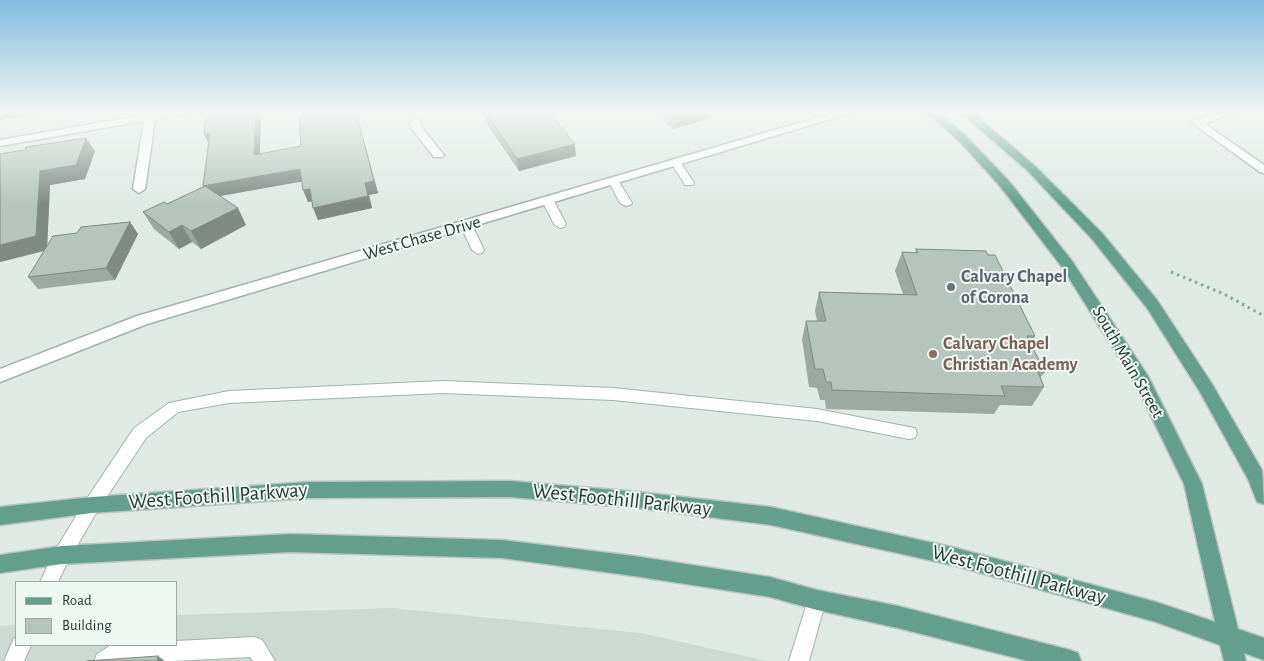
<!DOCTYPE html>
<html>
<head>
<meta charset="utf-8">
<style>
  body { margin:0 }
  #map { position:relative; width:1264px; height:661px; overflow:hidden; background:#dfeae5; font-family:"Alegreya Sans",sans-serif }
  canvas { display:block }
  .legend { position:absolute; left:15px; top:581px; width:162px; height:65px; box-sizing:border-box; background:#eff7f3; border:1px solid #9daba6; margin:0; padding:6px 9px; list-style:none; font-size:15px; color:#213a32 }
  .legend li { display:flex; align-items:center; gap:10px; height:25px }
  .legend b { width:25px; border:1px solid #9daba6 }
</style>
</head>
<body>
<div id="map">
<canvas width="1264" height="661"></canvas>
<ul class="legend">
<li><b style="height:6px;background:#649f8e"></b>Road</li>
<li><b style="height:14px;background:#b5c5be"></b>Building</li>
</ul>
</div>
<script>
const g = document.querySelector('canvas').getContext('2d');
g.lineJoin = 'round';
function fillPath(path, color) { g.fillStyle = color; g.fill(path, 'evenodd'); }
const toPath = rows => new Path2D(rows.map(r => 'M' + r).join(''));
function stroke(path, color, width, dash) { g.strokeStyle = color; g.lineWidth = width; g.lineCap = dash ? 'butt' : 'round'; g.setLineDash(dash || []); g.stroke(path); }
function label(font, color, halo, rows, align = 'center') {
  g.font = font + ' "Alegreya Sans",sans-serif'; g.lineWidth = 4; g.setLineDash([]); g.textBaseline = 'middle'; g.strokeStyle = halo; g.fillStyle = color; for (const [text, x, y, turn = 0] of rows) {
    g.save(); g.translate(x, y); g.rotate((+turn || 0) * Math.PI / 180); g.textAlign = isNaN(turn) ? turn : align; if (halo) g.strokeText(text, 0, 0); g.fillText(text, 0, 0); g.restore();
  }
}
fillPath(toPath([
  [392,608,641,633,767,661,0,661,0,626,16,625,16,645,176,645,176,615]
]), '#cddad4');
const service = toPath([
  [676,160,681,163,694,183,693,185,685,185,684,183,671,163,676,160],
  [614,179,619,182,632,203,630,205,626,206,620,203,609,182,614,179],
  [548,198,554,201,566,224,564,227,560,228,554,224,542,201,548,198],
  [466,221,472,225,484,250,482,253,478,254,472,250,460,225,466,221],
  [443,381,613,388,817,409,909,427,915,428,917,433,915,438,909,439,817,421,613,400,443,393,229,403,178,412,146,438,98,510,68,561,58,582,40,582,56,549,86,500,134,428,169,403,229,391,443,381],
  [817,591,824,593,826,600,809,661,789,661,808,600,810,593,817,591],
  [16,637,16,645,31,645,24,661,4,661,14,638,16,637],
  [255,637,262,640,275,661,253,661,250,657,173,661,94,661,97,654,111,645,176,645,176,641,255,637]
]);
const minor = toPath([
  [160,112,186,112,181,115,155,120,145,189,139,193,133,189,144,121,0,146,0,140,160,112],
  [406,112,416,112,422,128,444,155,442,157,434,157,412,129,406,112],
  [836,112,854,112,147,324,0,382,0,369,137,316,836,112],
  [1218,112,1234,112,1205,124,1264,165,1264,173,1260,172,1192,123,1193,121,1218,112]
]);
const primary = toPath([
  [926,112,938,112,969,139,1008,180,1072,261,1148,376,1202,484,1238,629,1264,638,1264,660,1244,653,1246,661,1224,661,1220,645,1156,622,956,566,771,525,638,508,510,497,309,498,92,513,0,525,0,507,92,497,309,482,510,481,638,492,771,507,956,548,1156,602,1215,622,1184,484,1135,383,1062,267,1000,186,961,143,926,112],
  [960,112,972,112,1035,166,1102,233,1157,300,1212,384,1262,470,1264,504,1257,502,1248,479,1200,392,1147,308,1092,239,1027,170,960,112],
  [290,534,502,540,634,556,770,577,817,590,898,606,1070,650,1078,653,1081,661,1028,661,898,628,817,610,770,597,634,576,502,558,290,552,62,564,0,573,0,555,62,546,290,534]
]);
stroke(service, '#a2b2ac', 2);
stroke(minor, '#a2b2ac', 3);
stroke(primary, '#bcc4c2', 3);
stroke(toPath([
  [1171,272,1224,294,1264,316]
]), '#80ad9d', 3, [2.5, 4]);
fillPath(service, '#fff');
fillPath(minor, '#fff');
fillPath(primary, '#649f8e');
fillPath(toPath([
  [206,112,260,112,261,115,260,154,301,146,307,115,307,112,356,112,378,193,369,195,372,208,318,220,312,201,308,202,301,181,220,196,246,225,201,249,192,242,179,249,154,229,143,212,167,204,203,187,209,143],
  [482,112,549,112,576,156,519,171,489,127],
  [654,112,711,112,711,118,673,129],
  [95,151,85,179,50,185,47,246,77,233,130,222,138,234,115,280,38,289,28,277,44,251,0,262,0,154],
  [916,249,1035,336,1031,344,1045,372,1040,378,1044,387,1032,406,1000,405,994,414,826,409,825,400,820,400,817,388,809,387,802,339,806,321,817,321,815,311,819,292,903,294,895,271,902,252,915,253]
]), '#9ca9a3');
fillPath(toPath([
  [0,112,50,112,0,120],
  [256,112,260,112,261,115,259,166,254,155],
  [356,112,378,193,369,195,372,208,318,220,313,208,365,183],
  [674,112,711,112,711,118,673,129],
  [210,133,210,146,204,134],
  [86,138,95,151,85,179,50,185,47,250,0,262,0,245,40,171],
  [575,144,576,156,519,171,517,159],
  [300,169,305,181,209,198,203,186],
  [310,189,315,201,308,202,303,190],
  [238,208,246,225,201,249,191,231],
  [130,222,138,234,115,280,106,268],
  [182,225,192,242,179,249,169,232],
  [158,656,165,661,157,661]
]), '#7f8a85');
const building = toPath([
  [206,112,256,112,254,155,301,146,299,117,307,115,307,112,356,112,374,181,365,183,368,196,313,208,310,189,303,190,300,169,203,186,210,133,204,134,206,112],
  [486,112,549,112,575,144,517,159,486,112],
  [86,138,76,165,40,171,36,236,0,245,0,154,25,150,26,147,86,138],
  [205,186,238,208,191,231,182,225,169,232,143,212,164,202,167,204,205,186],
  [130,222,106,268,28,277,53,236,77,233,81,227,130,222],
  [916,249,986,251,988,255,995,255,1035,336,1027,336,1045,372,1038,372,1044,387,1001,386,1005,396,832,390,831,382,826,382,823,369,815,369,806,321,826,321,819,292,917,295,902,252,918,253,916,249],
  [158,656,157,661,86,661,158,656]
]);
fillPath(building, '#b5c5be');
stroke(building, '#7f8a85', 1);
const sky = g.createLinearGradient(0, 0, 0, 205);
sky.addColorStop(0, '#81bcde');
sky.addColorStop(0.55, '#f1f6f3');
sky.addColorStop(1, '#f1f6f300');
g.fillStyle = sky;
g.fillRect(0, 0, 1264, 205);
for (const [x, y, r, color] of [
  [951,287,5,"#6b7280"],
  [933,354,5,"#8d6e63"]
]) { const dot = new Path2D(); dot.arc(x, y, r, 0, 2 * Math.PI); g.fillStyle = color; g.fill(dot); stroke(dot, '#eff7f3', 2); }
label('18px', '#213a32', '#eff7f3', [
  ["West Chase Drive",422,238,-16],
  ["South Main Street",1128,362,60]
]);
label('bold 18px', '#5b616d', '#eff7f3', [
  ["Calvary Chapel",961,277],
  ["of Corona",961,298]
], 'left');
label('bold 18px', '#785e54', '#eff7f3', [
  ["Calvary Chapel",943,344],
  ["Christian Academy",943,365]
], 'left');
label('21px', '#213a32', '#eff7f3', [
  ["West Foothill Parkway",218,496,-4],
  ["West Foothill Parkway",622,500,6],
  ["West Foothill Parkway",1019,575,15]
]);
</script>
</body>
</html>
